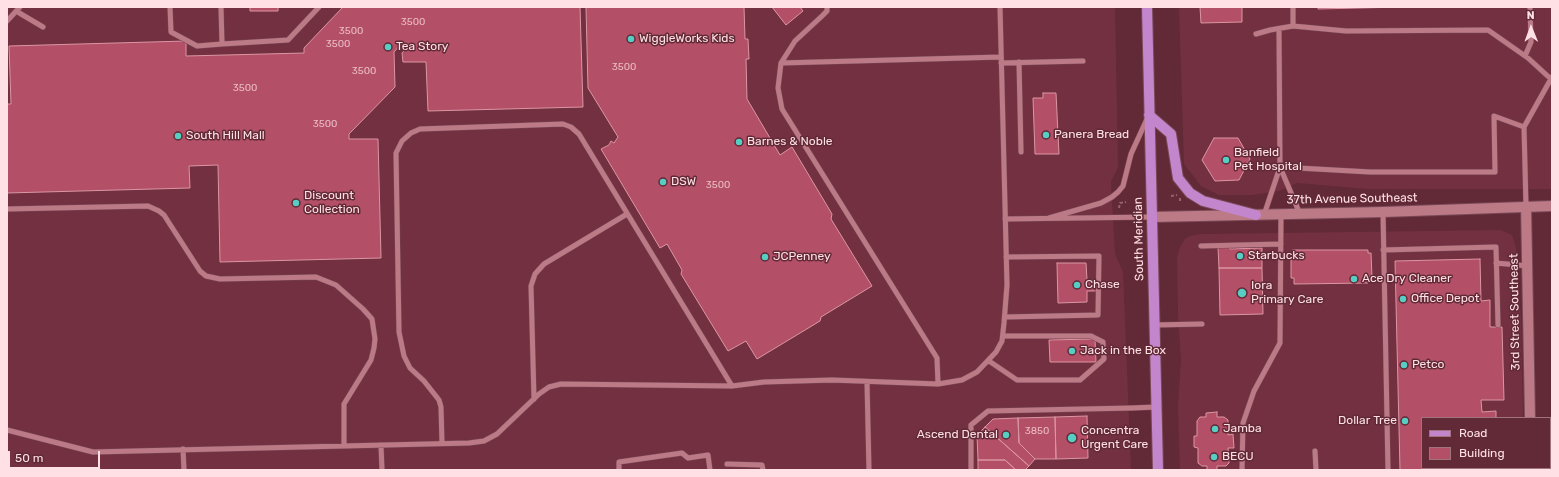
<!DOCTYPE html>
<html>
<head>
<meta charset="utf-8">
<style>
  body { margin:0 }
  #map { position:relative; width:1559px; height:477px; overflow:hidden; background:#622936; font-family:Rubik,sans-serif }
  canvas { display:block }
  .frame { position:absolute; inset:0; border:8px solid #ffe1e5; pointer-events:none }
  .legend { position:absolute; left:1421px; top:417px; width:130px; height:52px; box-sizing:border-box; background:#622936; border:1px solid #a1737c; margin:0; padding:5px 7px; list-style:none; font-size:12px; color:#ffe1e5 }
  .legend li { display:flex; align-items:center; gap:8px; height:20px }
  .legend b { width:20px; border:1px solid #a1737c }
  .north { position:absolute; left:1511px; top:8px; width:40px; height:40px; -webkit-text-stroke:3px #622936; paint-order:stroke; rotate:359deg; font-size:11px; font-weight:700; line-height:16px; text-align:center; color:#ffe1e5 }
  .north::after { content:''; display:block; margin:auto; width:14px; height:18px; background:#ffe1e5; clip-path:polygon(50% 0,100% 100%,50% 72%,0 100%) }
  .scale { position:absolute; left:8px; top:451px; width:92px; height:18px; box-sizing:border-box; border:2px solid #ffe1e5; border-top:0; padding-left:5px; font-size:12px; line-height:14px; white-space:nowrap; color:#ffe1e5; -webkit-text-stroke:3px #622936; paint-order:stroke }
</style>
</head>
<body>
<div id="map">
<canvas width="1559" height="477"></canvas>
<div class="frame"></div>
<ul class="legend">
<li><b style="height:5px;background:#c386cc"></b>Road</li>
<li><b style="height:11px;background:#b35067"></b>Building</li>
</ul>
<div class="north">N</div>
<div class="scale">50 m</div>
</div>
<script>
const g = document.querySelector('canvas').getContext('2d');
g.lineJoin = 'round';
function fillPath(path, color) { g.fillStyle = color; g.fill(path, 'evenodd'); }
const toPath = rows => new Path2D(rows.map(r => 'M' + r).join(''));
function stroke(path, color, width, dash) { g.strokeStyle = color; g.lineWidth = width; g.lineCap = dash ? 'butt' : 'round'; g.setLineDash(dash || []); g.stroke(path); }
function label(font, color, halo, rows, align = 'center') {
  g.font = font + ' Rubik,sans-serif'; g.lineWidth = 3; g.setLineDash([]); g.textBaseline = 'middle'; g.strokeStyle = halo; g.fillStyle = color; for (const [text, x, y, turn = 0] of rows) {
    g.save(); g.translate(x, y); g.rotate((+turn || 0) * Math.PI / 180); g.textAlign = isNaN(turn) ? turn : align; if (halo) g.strokeText(text, 0, 0); g.fillText(text, 0, 0); g.restore();
  }
}
fillPath(toPath([
  [7,7,1115,7,1118,167,1111,182,1115,254,1123,272,1131,470,7,470],
  [1179,7,1552,7,1552,189,1368,189,1297,183,1279,191,1252,195,1219,195,1201,186,1184,164],
  [1501,230,1512,235,1516,247,1521,319,1523,418,1422,418,1422,468,1525,468,1525,470,1180,470,1178,407,1181,360,1178,313,1177,257,1180,247,1185,239,1190,236,1201,234]
]), '#723040');
const building = toPath([
  [250,7,278,7,278,11,250,11,250,7],
  [343,7,580,7,583,107,428,111,426,62,403,62,402,53,405,50,400,45,394,52,395,87,349,134,349,139,378,139,381,258,220,262,218,165,189,166,190,188,7,193,7,104,11,104,9,46,186,41,186,56,304,53,304,48,343,7],
  [586,7,744,7,745,39,748,39,749,59,746,59,747,99,780,155,792,147,832,214,831,219,872,286,821,317,820,321,757,359,746,341,728,351,681,274,682,270,667,244,660,248,601,149,609,145,611,141,614,143,618,137,588,88,586,7],
  [772,7,800,7,803,11,786,25,772,7],
  [1200,7,1242,7,1242,22,1201,23,1200,7],
  [1318,7,1401,7,1318,9,1318,7],
  [1043,93,1056,93,1059,154,1035,154,1033,98,1043,98,1043,93],
  [1214,138,1238,138,1250,159,1239,180,1215,181,1202,160,1214,138],
  [1218,247,1230,247,1230,249,1262,248,1262,268,1219,268,1218,247],
  [1293,250,1368,250,1368,253,1371,253,1372,277,1368,277,1368,283,1294,284,1294,278,1291,278,1291,255,1293,255,1293,250],
  [1480,259,1481,301,1490,300,1490,327,1502,327,1504,400,1481,400,1482,412,1496,411,1496,418,1422,418,1422,468,1452,468,1452,470,1400,470,1395,261,1480,259],
  [1057,263,1086,263,1087,280,1096,280,1097,291,1087,291,1087,302,1058,303,1057,263],
  [1219,268,1262,268,1263,314,1220,315,1219,268],
  [1095,339,1096,362,1050,362,1049,340,1095,339],
  [1217,412,1217,417,1224,417,1228,420,1228,435,1233,434,1234,448,1228,448,1229,463,1226,466,1217,466,1217,470,1207,470,1207,466,1202,466,1198,463,1198,448,1194,447,1194,436,1197,436,1197,421,1200,417,1206,417,1206,413,1217,412],
  [1087,416,1088,458,1056,459,1055,417,1087,416],
  [1055,417,1056,459,1035,459,1019,443,1018,418,1055,417],
  [1018,418,1019,443,1035,459,1029,466,985,427,993,419,1018,418],
  [985,427,1029,466,1025,470,1016,470,1005,460,978,460,977,435,985,427],
  [978,460,1005,460,1016,470,978,470,978,460],
  [1457,468,1492,468,1492,469,1457,470,1457,468]
]);
fillPath(building, '#b35067');
stroke(building, '#dc96a3', 1);
const lane = toPath([
  [170,7,171,32,197,46,222,44],
  [221,7,222,44,288,40,319,7],
  [827,7,827,11,822,16,795,41,781,63,778,88,782,109,937,358,938,384],
  [1293,7,1293,26,1346,31,1488,30,1528,58,1552,80],
  [16,11,43,27],
  [7,21,20,7],
  [1256,34,1270,30,1293,26],
  [1525,56,1531,42,1530,7],
  [1019,62,1021,152],
  [781,63,1001,57],
  [1001,63,1083,61],
  [1526,206,1524,127,1552,77],
  [7,209,148,206,159,211,164,215,200,271,206,276,220,279,316,277,336,285,363,309,372,319,375,339,374,348,371,360,344,404,344,446],
  [1383,212,1388,470],
  [1300,214,1280,167,1370,172,1495,172,1494,116,1524,127],
  [1264,215,1280,167,1279,29],
  [1049,218,1101,203,1112,197,1118,192,1123,186,1131,154,1147,119],
  [1005,219,1152,217],
  [1201,246,1281,244],
  [1383,250,1496,247,1498,325],
  [1496,263,1528,266],
  [1005,317,1098,315,1099,256,1006,257],
  [1154,325,1202,324],
  [989,361,1017,380,1080,380,1104,359,1103,342,1091,336,1003,336],
  [867,382,869,470],
  [534,399,531,286,535,274,544,264,627,214],
  [7,430,93,452,469,443,484,441,497,434,539,394,549,387,561,384,732,386,764,382,832,380,938,384,962,380,977,372,996,352,1002,341,1004,323,1007,285,1000,7],
  [442,443,441,407,439,400,424,381,410,368,404,356,399,332,396,153,402,141,411,133,420,129,563,124,571,127,579,134,732,386],
  [381,445,382,470],
  [183,449,184,470],
  [1315,451,1316,470],
  [727,464,762,465,763,470],
  [619,470,619,462,682,453,688,458,708,455,710,470],
  [971,470,971,425,988,411,1132,408,1156,407],
  [1242,470,1243,423,1254,391,1280,343,1281,214]
]);
const street = toPath([
  [1526,206,1530,418],
  [1531,468,1531,470]
]);
const secondary = toPath([
  [1152,217,1383,212,1552,206]
]);
const primary = toPath([
  [1147,7,1158,470],
  [1149,115,1171,134,1178,178,1190,193,1203,201,1256,215]
]);
stroke(lane, '#794856', 6);
stroke(street, '#794856', 12);
stroke(secondary, '#794856', 12);
stroke(primary, '#794856', 12);
stroke(toPath([
  [1171,196,1177,195],
  [1180,198,1180,202],
  [1119,208,1120,203,1126,202]
]), '#94636d', 2, [3, 2]);
stroke(lane, '#bc7986', 5);
stroke(street, '#bc7986', 10);
stroke(secondary, '#bc7986', 10);
stroke(primary, '#c386cc', 10);
for (const [x, y, r, color] of [
  [631,39,4,"#56cec3"],
  [388,47,4,"#56cec3"],
  [1046,135,4,"#56cec3"],
  [178,136,4,"#56cec3"],
  [739,142,4,"#56cec3"],
  [1226,160,4,"#56cec3"],
  [663,182,4,"#56cec3"],
  [296,203,4,"#56cec3"],
  [1240,256,4,"#56cec3"],
  [765,257,4,"#56cec3"],
  [1354,279,4,"#56cec3"],
  [1077,285,4,"#56cec3"],
  [1242,293,5,"#56cec3"],
  [1403,299,4,"#56cec3"],
  [1072,351,4,"#56cec3"],
  [1404,365,4,"#56cec3"],
  [1405,421,4,"#56cec3"],
  [1215,429,4,"#56cec3"],
  [1006,435,4,"#56cec3"],
  [1072,438,5,"#56cec3"],
  [1214,457,4,"#56cec3"]
]) { const dot = new Path2D(); dot.arc(x, y, r, 0, 2 * Math.PI); g.fillStyle = color; g.fill(dot); stroke(dot, '#622936', 1.5); }
label('10px', '#ecbdc6', null, [
  ["3500",413,22],
  ["3500",351,31],
  ["3500",338,44],
  ["3500",624,67],
  ["3500",364,71],
  ["3500",245,88],
  ["3500",325,124],
  ["3500",718,185],
  ["3850",1037,431]
]);
label('12px', '#ffe1e5', '#622936', [
  ["WiggleWorks Kids",639,39],
  ["Tea Story",396,47],
  ["Panera Bread",1054,135],
  ["South Hill Mall",186,136],
  ["Barnes & Noble",747,142],
  ["Banfield",1234,153],
  ["Pet Hospital",1234,167],
  ["DSW",671,182],
  ["Discount",304,196],
  ["Collection",304,210],
  ["Starbucks",1248,256],
  ["JCPenney",773,257],
  ["Ace Dry Cleaner",1362,279],
  ["Chase",1085,285],
  ["Iora",1251,286],
  ["Primary Care",1251,300],
  ["Office Depot",1411,299],
  ["Jack in the Box",1080,351],
  ["Petco",1412,365],
  ["Dollar Tree",1397,421,"right"],
  ["Jamba",1223,429],
  ["Concentra",1081,431],
  ["Urgent Care",1081,445],
  ["Ascend Dental",998,435,"right"],
  ["BECU",1222,457]
], 'left');
label('12px', '#ffe1e5', '#622936', [
  ["37th Avenue Southeast",1352,199,-1],
  ["South Meridian",1139,239,-91],
  ["3rd Street Southeast",1515,312,-91]
]);
</script>
</body>
</html>
